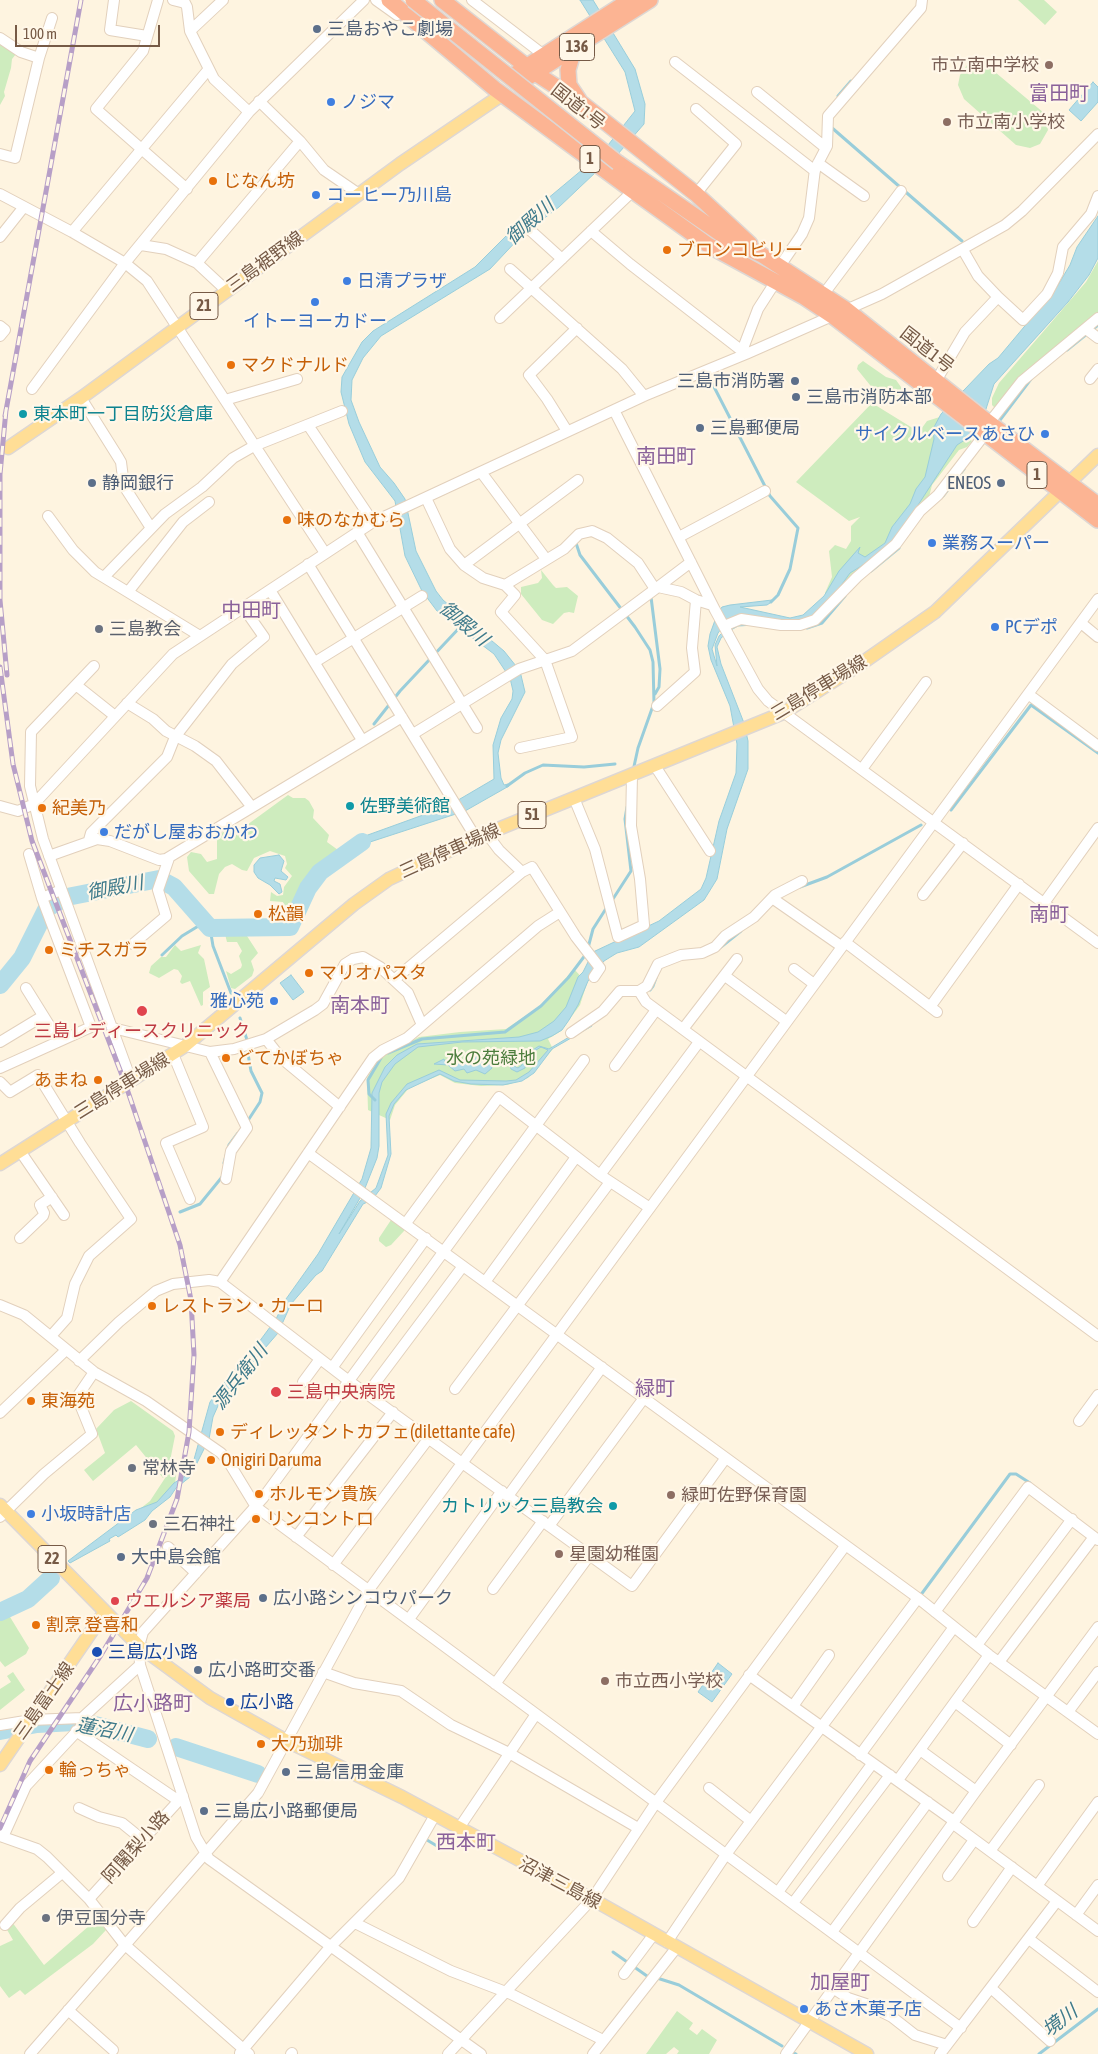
<!DOCTYPE html>
<html>
<head>
<meta charset="utf-8">
<style>
  body { margin:0 }
  #map { position:relative; width:1098px; height:2054px; overflow:hidden; background:#fef4e0; font-family:"Asap Condensed",sans-serif }
  canvas { display:block }
  .scale { position:absolute; left:15px; top:25px; width:145px; height:22px; box-sizing:border-box; border:2px solid #765a46; border-top:0; padding-left:6px; font-size:15px; line-height:18px; white-space:nowrap; color:#765a46; -webkit-text-stroke:4px #fff7e8; paint-order:stroke }
</style>
</head>
<body>
<div id="map">
<canvas width="1098" height="2054"></canvas>
<div class="scale">100 m</div>
</div>
<script>
const g = document.querySelector('canvas').getContext('2d');
g.lineJoin = 'round';
function fillPath(path, color) { g.fillStyle = color; g.fill(path, 'evenodd'); }
const toPath = rows => new Path2D(rows.map(r => 'M' + r).join(''));
function stroke(path, color, width, dash) { g.strokeStyle = color; g.lineWidth = width; g.lineCap = dash ? 'butt' : 'round'; g.setLineDash(dash || []); g.stroke(path); }
function label(font, color, halo, rows, align = 'center') {
  g.font = font + ' "Asap Condensed","Noto Sans JP",sans-serif'; g.lineWidth = 4.5; g.setLineDash([]); g.textBaseline = 'middle'; g.strokeStyle = halo; g.fillStyle = color; for (const [text, x, y, turn = 0] of rows) {
    g.save(); g.translate(x, y); g.rotate((+turn || 0) * Math.PI / 180); g.textAlign = isNaN(turn) ? turn : align; if (halo) g.strokeText(text, 0, 0); g.fillText(text, 0, 0); g.restore();
  }
}
fillPath(toPath([
  [1018,0,1044,0,1057,12,1045,25],
  [0,42,16,54,12,59,11,68,4,92,5,96,0,105],
  [983,62,1044,113,1048,130,1040,144,1030,148,1016,145,964,99,958,85,960,75,967,65],
  [1098,261,1098,314,996,409,992,405,992,398,999,383,1086,282],
  [863,361,886,377,896,380,901,387,901,395,890,397,874,390,857,369,858,365],
  [872,403,919,432,927,421,943,416,972,441,967,447,959,450,932,485,929,497,830,601,825,593,832,577,829,551,835,545,846,549,851,541,851,526,860,517,849,521,796,482],
  [541,570,553,585,556,588,567,587,578,596,574,613,569,612,564,613,553,624,542,620,521,594,521,587,538,583,542,578],
  [288,795,293,798,305,798,309,801,314,810,313,818,329,835,327,842,338,850,335,856,314,874,295,908,290,909,287,913,283,902,270,901,271,892,277,896,283,895,284,887,292,876,285,868,287,864,285,856,270,851,254,858,247,871,242,870,232,864,225,867,219,874,214,894,209,894,189,871,187,857,191,852,201,854,207,862,217,859,217,839,221,833,232,829,240,830],
  [224,930,232,935,247,936,258,953,251,961,254,970,252,976,235,989,231,988,226,971,231,974,241,968,242,965,239,956,242,951,237,942,227,942],
  [175,945,181,951,201,945,198,953,204,959,210,987,203,992,203,1005,201,1006,190,981,182,984,180,982,182,976,178,970,174,969,159,978,149,973,151,966,161,957,166,957],
  [574,969,587,983,580,1005,561,1031,548,1039,553,1049,528,1078,507,1085,481,1086,455,1083,440,1075,409,1088,395,1105,390,1120,368,1110,367,1078,379,1057,419,1037,460,1032,506,1029,540,1006],
  [391,1220,404,1227,404,1231,391,1245,386,1247,379,1241,379,1238],
  [131,1401,173,1431,175,1436,169,1466,163,1478,136,1445,93,1481,84,1470,105,1453,96,1429,114,1410],
  [169,1472,175,1472,176,1476,175,1483,165,1496,158,1503,141,1508,150,1501],
  [7,1612,29,1648,26,1654,5,1667,0,1661,0,1619],
  [13,1672,25,1690,0,1710,0,1689,11,1682,7,1676],
  [97,1919,106,1930,93,1944,25,1995,20,1990,9,1998,0,1986,0,1946,13,1940,6,1928,12,1922,44,1965],
  [677,2011,693,2023,689,2029,697,2035,702,2029,717,2040,709,2054,677,2054,679,2051,674,2047,666,2054,646,2054]
]), '#ceecbe');
const water = toPath([
  [580,0,593,0,635,69,645,104,644,124,611,162,597,171,559,207,522,235,490,269,381,336,363,358,352,380,351,400,359,422,380,467,394,483,405,499,416,551,436,591,443,600,504,651,520,671,525,692,501,740,498,753,501,778,504,785,508,784,509,786,465,811,367,843,345,858,341,851,365,836,448,806,494,779,493,745,501,718,512,699,513,691,510,678,494,654,437,611,422,591,405,556,395,501,365,462,349,424,341,392,342,377,362,342,373,331,475,267,522,220,601,154,635,111,625,72,580,0],
  [1093,82,1098,87,1098,102,1081,121,1069,110,1093,82],
  [1098,216,1098,258,1089,275,1068,302,994,384,986,409,974,434,957,445,894,542,879,555,850,573,827,605,809,619,786,622,739,616,729,619,718,633,712,649,717,666,715,645,719,636,729,626,754,622,754,625,738,626,731,630,721,638,717,647,721,664,744,723,748,741,748,769,727,829,717,879,704,900,639,947,617,953,604,961,588,981,578,1005,569,1020,562,1030,552,1036,540,1041,462,1042,418,1047,395,1064,382,1082,379,1093,379,1146,377,1158,363,1193,339,1234,360,1201,376,1188,388,1155,386,1114,391,1103,407,1084,439,1070,460,1080,506,1081,516,1080,529,1072,548,1050,541,1047,536,1050,526,1058,525,1068,517,1072,511,1069,507,1057,490,1061,492,1068,485,1074,476,1070,467,1073,464,1069,455,1071,448,1065,434,1064,444,1059,445,1062,456,1058,471,1063,477,1056,489,1058,510,1054,514,1066,518,1068,522,1065,525,1055,539,1046,549,1049,591,1024,592,1026,552,1049,534,1073,522,1081,503,1085,471,1084,454,1081,440,1074,406,1090,394,1104,389,1116,391,1154,381,1188,372,1200,363,1204,322,1271,316,1275,291,1304,278,1333,221,1399,213,1417,209,1439,190,1477,176,1488,170,1497,152,1511,145,1520,118,1537,116,1535,109,1539,110,1541,70,1563,68,1561,136,1510,157,1502,174,1483,187,1475,193,1463,210,1402,230,1375,256,1346,276,1319,286,1299,318,1254,362,1179,371,1148,372,1093,385,1067,397,1055,417,1044,519,1037,538,1032,554,1021,566,1007,578,977,583,972,593,952,659,921,701,889,706,878,719,821,736,773,737,744,730,706,711,660,708,646,710,634,718,612,722,607,730,605,772,600,773,601,767,605,740,607,790,618,803,615,824,596,839,571,860,547,858,553,865,557,885,543,892,527,910,504,916,489,925,477,934,439,933,429,941,414,989,364,998,358,1055,290,1070,265,1077,247,1098,216],
  [279,855,284,861,281,871,288,877,286,880,275,878,274,881,280,884,282,892,279,894,270,885,258,878,254,872,254,865,260,858,279,855],
  [291,975,304,992,293,1000,280,983,291,975],
  [718,1663,732,1674,712,1702,698,1692,718,1663]
]);
fillPath(water, '#b4dde8');
stroke(water, '#99cdda', 1);
stroke(toPath([
  [838,96,851,81],
  [831,127,962,241],
  [1067,350,1098,325],
  [711,381,770,496,798,528,790,569,778,595,771,602],
  [997,424,1031,379],
  [943,496,964,469],
  [576,543,580,555,635,627,650,650,653,662,654,703,638,748,633,771],
  [871,571,899,548],
  [651,597,660,669,659,687,655,694],
  [807,628,822,623,845,596],
  [374,724,400,691,462,625],
  [507,786,525,773,543,765,584,767,615,764],
  [951,810,1031,705,1098,753],
  [800,887,827,877,921,825],
  [611,902,631,871,625,819,627,807],
  [210,928,213,946,231,993],
  [721,947,741,931],
  [588,948,593,929,607,907],
  [162,955,182,936,205,922],
  [650,990,653,986,656,978],
  [240,1018,247,1040],
  [388,1053,422,1039,505,1032,541,1006,568,978,586,954],
  [375,1100,369,1094,368,1080,381,1058],
  [247,1122,260,1102,262,1093,251,1071,248,1054],
  [224,1163,229,1145,238,1133],
  [180,1212,200,1204,222,1177],
  [920,1596,1010,1474,1016,1474,1030,1483],
  [427,1840,442,1849],
  [613,1952,647,1976],
  [657,1978,679,1985,782,2046],
  [792,2052,796,2054],
  [1039,2054,1098,2009]
]), '#99cdda', 3);
stroke(toPath([
  [0,985,22,958,47,908,67,897,159,879,174,887,210,928,290,927,308,888,320,872,362,842],
  [0,1612,28,1599,51,1578],
  [0,1731,37,1724,74,1722,91,1724,148,1739],
  [176,1747,258,1774]
]), '#b4dde8', 18);
const minor = toPath([
  [114,0,110,30,147,36],
  [158,0,143,51,96,109,187,189],
  [173,0,185,3,187,7,190,31,214,79,249,112],
  [376,0,397,15],
  [472,0,549,59],
  [190,31,223,0],
  [0,38,21,52,39,58,15,158,0,154],
  [39,58,52,18],
  [675,62,815,171],
  [757,92,826,148],
  [259,101,300,141,324,170,359,194],
  [696,109,736,144,696,194],
  [818,163,864,196],
  [0,194,72,232,125,263,147,281,325,553],
  [530,230,562,259],
  [591,231,630,264,746,354],
  [72,232,208,70],
  [0,237,23,208],
  [141,245,166,249,197,263,300,141],
  [197,263,226,290],
  [780,266,802,234,809,218,815,169,827,146,828,116,921,8,922,0],
  [510,269,622,369,644,396],
  [823,295,901,191],
  [998,297,1023,320,1047,294,1058,273,1063,247,1091,214,1098,196],
  [500,318,633,191],
  [0,326,5,330,0,336],
  [1086,329,1098,338],
  [742,351,758,309,776,281],
  [1090,379,1098,369],
  [936,381,965,332,998,297,978,276,963,250],
  [32,389,125,263,249,112,364,0],
  [81,398,118,457,121,462,124,486,151,528],
  [225,400,297,379],
  [614,410,715,610,758,689,768,701,1098,943],
  [989,423,1022,381,1098,318],
  [308,425,373,522],
  [567,431,547,399,529,375,577,328],
  [481,472,546,559],
  [426,498,450,549,464,565,483,578,505,585,564,549,579,534,592,531,607,538,638,563,655,589],
  [48,516,73,550,95,572,200,636],
  [357,532,477,728],
  [679,537,765,491],
  [308,564,476,838],
  [464,565,578,480],
  [104,577,165,514,202,487,233,458,254,446,342,411],
  [505,585,515,595,501,612,545,660,572,737,520,748],
  [658,587,691,562],
  [270,590,362,740],
  [128,592,183,522,209,502],
  [1081,623,1098,637],
  [724,626,741,619,781,625,800,625,815,620,857,577,896,544,920,511,938,495,985,434],
  [315,662,422,596],
  [94,666,31,732,30,786,43,839,131,1080],
  [76,685,115,716],
  [1028,694,1098,746],
  [127,703,153,719,166,731,195,746,216,761,251,806],
  [657,706,695,672,692,648,696,600],
  [413,734,519,669,572,651,658,587,681,592,696,600,712,605],
  [655,766,710,851],
  [862,769,926,682],
  [574,798,595,849,618,937,644,925,640,879,631,826,632,775],
  [0,806,18,811,34,804,173,654,373,522,644,396,746,354,882,294,1005,225,1022,211,1098,134],
  [487,834,499,850,522,872],
  [89,840,91,833,167,757,175,737,232,664,264,637,243,607],
  [49,856,97,839,110,841,159,860,166,859,402,717],
  [923,895,963,843],
  [42,898,61,890],
  [772,898,841,946],
  [1044,903,1098,828],
  [845,942,937,1012],
  [133,944,166,916,158,890,169,858],
  [794,969,814,984],
  [725,976,786,1021],
  [395,979,522,872,532,867,576,937,600,968,594,977],
  [26,988,59,1041],
  [639,991,646,1002,1098,1336],
  [930,1007,1019,884],
  [113,1028,210,1052,234,1049,266,1039,315,1010,323,1004,345,964,353,959,363,957,380,967,408,993,422,1025],
  [683,1029,737,959],
  [571,1033,603,1011,620,991,639,991,647,986,658,964,681,955,702,953,715,947,725,936,754,917,775,895,802,881],
  [266,1039,281,1058,340,1107],
  [0,1042,43,1016],
  [210,1052,247,1128,231,1151,226,1179],
  [173,1054,203,1127,166,1143,190,1199],
  [615,1066,656,1010],
  [0,1068,91,1027,42,898,29,854],
  [0,1082,10,1092,38,1075,80,1143,131,1219,89,1256,75,1284,67,1318,51,1336],
  [20,1151,64,1215],
  [308,1153,918,1598,989,1655,1098,1734],
  [600,1175,699,1042],
  [406,1223,499,1097,600,1175,650,1208],
  [20,1238,43,1216,44,1213,40,1205,52,1197],
  [220,1282,373,1058,383,1050,407,1038,538,926,560,912],
  [485,1282,576,1157],
  [0,1305,24,1315,94,1372,146,1401,221,1453,228,1461,256,1507,961,2028],
  [79,1361,119,1322,156,1291,173,1284,209,1280,220,1282,349,1381,632,1586,725,1459],
  [332,1368,426,1238],
  [303,1382,320,1359],
  [455,1389,610,1182],
  [367,1394,463,1266],
  [0,1413,66,1350],
  [1079,1421,1098,1395],
  [508,1496,602,1367],
  [0,1517,44,1474,92,1434,77,1397,94,1372],
  [549,1526,644,1398],
  [296,1537,393,1412],
  [168,1547,196,1573],
  [333,1565,429,1438],
  [493,1589,543,1521],
  [935,1612,1028,1487,1098,1540],
  [409,1619,502,1491],
  [977,1645,1072,1519],
  [999,1662,1094,1537],
  [323,1672,354,1683,401,1691,451,1725,509,1753,638,1828],
  [749,1675,954,1821],
  [495,1684,589,1556],
  [955,1702,1011,1745],
  [793,1706,829,1655],
  [1068,1712,1098,1672],
  [0,1725,31,1720,82,1718],
  [76,1731,179,1801],
  [920,1750,976,1791],
  [860,1755,954,1627],
  [898,1780,989,1655],
  [709,1788,751,1821],
  [79,1808,99,1817,122,1823,143,1840],
  [952,1823,1098,1931],
  [459,1828,536,1714],
  [0,1836,37,1849,47,1857,89,1899,124,1944,249,2054],
  [3,1837,26,1786,81,1727,82,1718,140,1665],
  [990,1851,1039,1785],
  [948,1876,974,1840],
  [1037,1886,1098,1802],
  [778,1892,872,1764],
  [89,1899,183,1796],
  [793,1903,890,1775],
  [1076,1915,1098,1885],
  [973,1922,1012,1867],
  [355,1923,451,1971,511,1994,603,2040],
  [5,1925,20,1908,62,1873],
  [832,1932,928,1802],
  [1029,1939,1098,1992],
  [667,1942,727,1853,918,1598],
  [624,1974,654,1934],
  [833,1988,848,1998,866,2004,892,2017,915,2035,947,2045],
  [991,1988,1050,2041],
  [68,2010,113,2050],
  [240,2053,331,1946,399,1878,435,1815],
  [30,2054,258,1793,368,1591,1098,599],
  [291,2054,292,2053],
  [448,2054,592,1899,657,1801,845,1546],
  [481,2054,209,1859,196,1837,140,1665,139,1646,143,1632,263,1498,584,1060],
  [593,2054,677,1947],
  [786,2054,976,1791,1098,1627],
  [940,2054,1057,1901]
]);
const major = toPath([
  [8,448,81,398,400,164,503,94],
  [0,1164,185,1046,354,904,389,879,476,838,783,713,862,663,935,612,1098,455],
  [0,1505,139,1646,210,1698,285,1740,402,1797,592,1899,867,2054],
  [0,1765,104,1613]
]);
const highway = toPath([
  [389,0,495,89,633,191,708,245,804,297,834,317,1098,520],
  [442,0,535,73,580,102,696,194,750,244],
  [518,72,630,0],
  [527,78,650,0],
  [579,100,569,85,568,70,572,56,580,47],
  [618,163,734,243],
  [725,237,762,255,847,310,984,419,1098,505]
]);
stroke(minor, '#e2d0bc', 12);
stroke(major, '#ded7d3', 15);
stroke(highway, '#ded7d3', 18);
stroke(minor, '#fff', 10);
stroke(major, '#ffde96', 12);
stroke(highway, '#fcb493', 15);
const rail = toPath([
  [6,410,0,474,0,600,7,675],
  [5,416,81,0],
  [0,667,13,764,32,841,125,1083,180,1245,191,1300,194,1355,189,1432,177,1499,147,1578,101,1655,30,1761,0,1828]
]);
stroke(rail, '#b79fc7', 5);
stroke(rail, '#fff7e8', 3, [9]);
const highwayBridge = toPath([
  [413,0,618,163]
]);
stroke(highwayBridge, '#ded7d3', 18, []);
stroke(highwayBridge, '#fcb493', 15);
for (const [x, y, r, color] of [
  [317,29,5,"#5c6f8a"],
  [1049,65,5,"#8d6e63"],
  [331,102,5,"#3f7fe0"],
  [947,122,5,"#8d6e63"],
  [213,181,5,"#e8710a"],
  [316,195,5,"#3f7fe0"],
  [667,250,5,"#e8710a"],
  [347,281,5,"#3f7fe0"],
  [315,302,5,"#3f7fe0"],
  [231,365,5,"#e8710a"],
  [795,381,5,"#5c6f8a"],
  [796,397,5,"#5c6f8a"],
  [23,414,5,"#0f9aa8"],
  [700,428,5,"#5c6f8a"],
  [1045,434,5,"#3f7fe0"],
  [92,483,5,"#5c6f8a"],
  [1001,483,5,"#5c6f8a"],
  [287,520,5,"#e8710a"],
  [932,543,5,"#3f7fe0"],
  [995,627,5,"#3f7fe0"],
  [99,629,5,"#6b7280"],
  [350,806,5,"#0f9aa8"],
  [42,808,5,"#e8710a"],
  [104,832,5,"#3f7fe0"],
  [258,914,5,"#e8710a"],
  [49,950,5,"#e8710a"],
  [309,973,5,"#e8710a"],
  [274,1001,5,"#3f7fe0"],
  [142,1011,6,"#e0444e"],
  [226,1058,5,"#e8710a"],
  [98,1080,5,"#e8710a"],
  [152,1306,5,"#e8710a"],
  [276,1392,6,"#e0444e"],
  [31,1401,5,"#e8710a"],
  [220,1432,5,"#e8710a"],
  [211,1460,5,"#e8710a"],
  [132,1468,5,"#6b7280"],
  [259,1494,5,"#e8710a"],
  [671,1495,5,"#8d6e63"],
  [613,1506,5,"#0f9aa8"],
  [31,1514,5,"#3f7fe0"],
  [256,1519,5,"#e8710a"],
  [153,1524,5,"#6b7280"],
  [559,1554,5,"#8d6e63"],
  [121,1557,5,"#5c6f8a"],
  [263,1598,5,"#5c6f8a"],
  [115,1601,5,"#e0444e"],
  [36,1625,5,"#e8710a"],
  [97,1652,6,"#1a4fb4"],
  [198,1670,5,"#5c6f8a"],
  [605,1681,5,"#8d6e63"],
  [230,1702,5,"#1a4fb4"],
  [261,1744,5,"#e8710a"],
  [49,1770,5,"#e8710a"],
  [286,1772,5,"#5c6f8a"],
  [204,1811,5,"#5c6f8a"],
  [46,1918,5,"#6b7280"],
  [804,2009,5,"#3f7fe0"]
]) { const dot = new Path2D(); dot.arc(x, y, r, 0, 2 * Math.PI); g.fillStyle = color; g.fill(dot); stroke(dot, '#fff7e8', 2); }
for (const [x, y, w] of [
  [577,47,35],
  [590,159,20],
  [204,306,28],
  [1037,475,20],
  [532,815,28],
  [52,1559,28]
]) { const box = new Path2D(); box.roundRect(x - w / 2, y - 13.5, w, 27, 4); g.fillStyle = '#fff7e8'; g.fill(box); stroke(box, '#765a46', 1); }
label('bold 16px', '#765a46', null, [
  ["136",577,47],
  ["1",590,159],
  ["21",204,306],
  ["1",1037,475],
  ["51",532,815],
  ["22",52,1559]
]);
label('18px', '#4e5e75', '#fff7e8', [
  ["三島おやこ劇場",327,29],
  ["三島市消防署",785,381,"right"],
  ["三島市消防本部",806,397],
  ["三島郵便局",710,428],
  ["静岡銀行",102,483],
  ["ENEOS",991,483,"right"],
  ["大中島会館",131,1557],
  ["広小路シンコウパーク",273,1598],
  ["広小路町交番",208,1670],
  ["三島信用金庫",296,1772],
  ["三島広小路郵便局",214,1811]
], 'left');
label('18px', '#785e54', '#fff7e8', [
  ["市立南中学校",1039,65,"right"],
  ["市立南小学校",957,122],
  ["緑町佐野保育園",681,1495],
  ["星園幼稚園",569,1554],
  ["市立西小学校",615,1681]
], 'left');
label('18px', '#366cbe', '#fff7e8', [
  ["ノジマ",341,102],
  ["コーヒー乃川島",326,195],
  ["日清プラザ",357,281],
  ["イトーヨーカドー",315,321,"center"],
  ["サイクルベースあさひ",1035,434,"right"],
  ["業務スーパー",942,543],
  ["PCデポ",1005,627],
  ["だがし屋おおかわ",114,832],
  ["雅心苑",264,1001,"right"],
  ["小坂時計店",41,1514],
  ["あさ木菓子店",814,2009]
], 'left');
label('18px', '#765a46', '#fff7e8', [
  ["国道1号",578,107,38],
  ["三島裾野線",265,262,-36],
  ["国道1号",927,350,38],
  ["三島停車場線",819,688,-31],
  ["三島停車場線",450,851,-24],
  ["三島停車場線",122,1086,-32],
  ["三島富士線",44,1701,-55],
  ["阿闍梨小路",136,1847,-48],
  ["沼津三島線",560,1883,28]
]);
label('18px', '#c56008', '#fff7e8', [
  ["じなん坊",223,181],
  ["ブロンコビリー",677,250],
  ["マクドナルド",241,365],
  ["味のなかむら",297,520],
  ["紀美乃",52,808],
  ["松韻",268,914],
  ["ミチスガラ",59,950],
  ["マリオパスタ",319,973],
  ["どてかぼちゃ",236,1058],
  ["あまね",88,1080,"right"],
  ["レストラン・カーロ",162,1306],
  ["東海苑",41,1401],
  ["ディレッタントカフェ(dilettante cafe)",230,1432],
  ["Onigiri Daruma",221,1460],
  ["ホルモン貴族",269,1494],
  ["リンコントロ",266,1519],
  ["割烹 登喜和",46,1625],
  ["大乃珈琲",271,1744],
  ["輪っちゃ",59,1770]
], 'left');
label('18px', '#0d838f', '#fff7e8', [
  ["東本町一丁目防災倉庫",33,414],
  ["佐野美術館",360,806],
  ["カトリック三島教会",603,1506,"right"]
], 'left');
label('18px', '#5b616d', '#fff7e8', [
  ["三島教会",109,629],
  ["常林寺",142,1468],
  ["三石神社",163,1524],
  ["伊豆国分寺",56,1918]
], 'left');
label('18px', '#be3a42', '#fff7e8', [
  ["三島レディースクリニック",142,1031,"center"],
  ["三島中央病院",287,1392],
  ["ウエルシア薬局",125,1601]
], 'left');
label('18px', '#4c7d3d', '#fff7e8', [
  ["水の苑緑地",491,1058]
]);
label('18px', '#164399', '#fff7e8', [
  ["三島広小路",108,1652],
  ["広小路",240,1702]
], 'left');
label('italic 19px', '#3e7a8b', '#fff7e8', [
  ["御殿川",530,222,-42],
  ["御殿川",464,624,40],
  ["御殿川",115,888,-11],
  ["源兵衛川",240,1377,-52],
  ["蓮沼川",104,1730,11],
  ["境川",1060,2021,-37]
]);
label('20px', '#8a619a', '#fff7e8', [
  ["富田町",1059,94],
  ["南田町",666,457],
  ["中田町",251,611],
  ["南町",1049,915],
  ["南本町",360,1006],
  ["緑町",655,1389],
  ["広小路町",153,1704],
  ["西本町",466,1843],
  ["加屋町",840,1983]
]);
</script>
</body>
</html>
